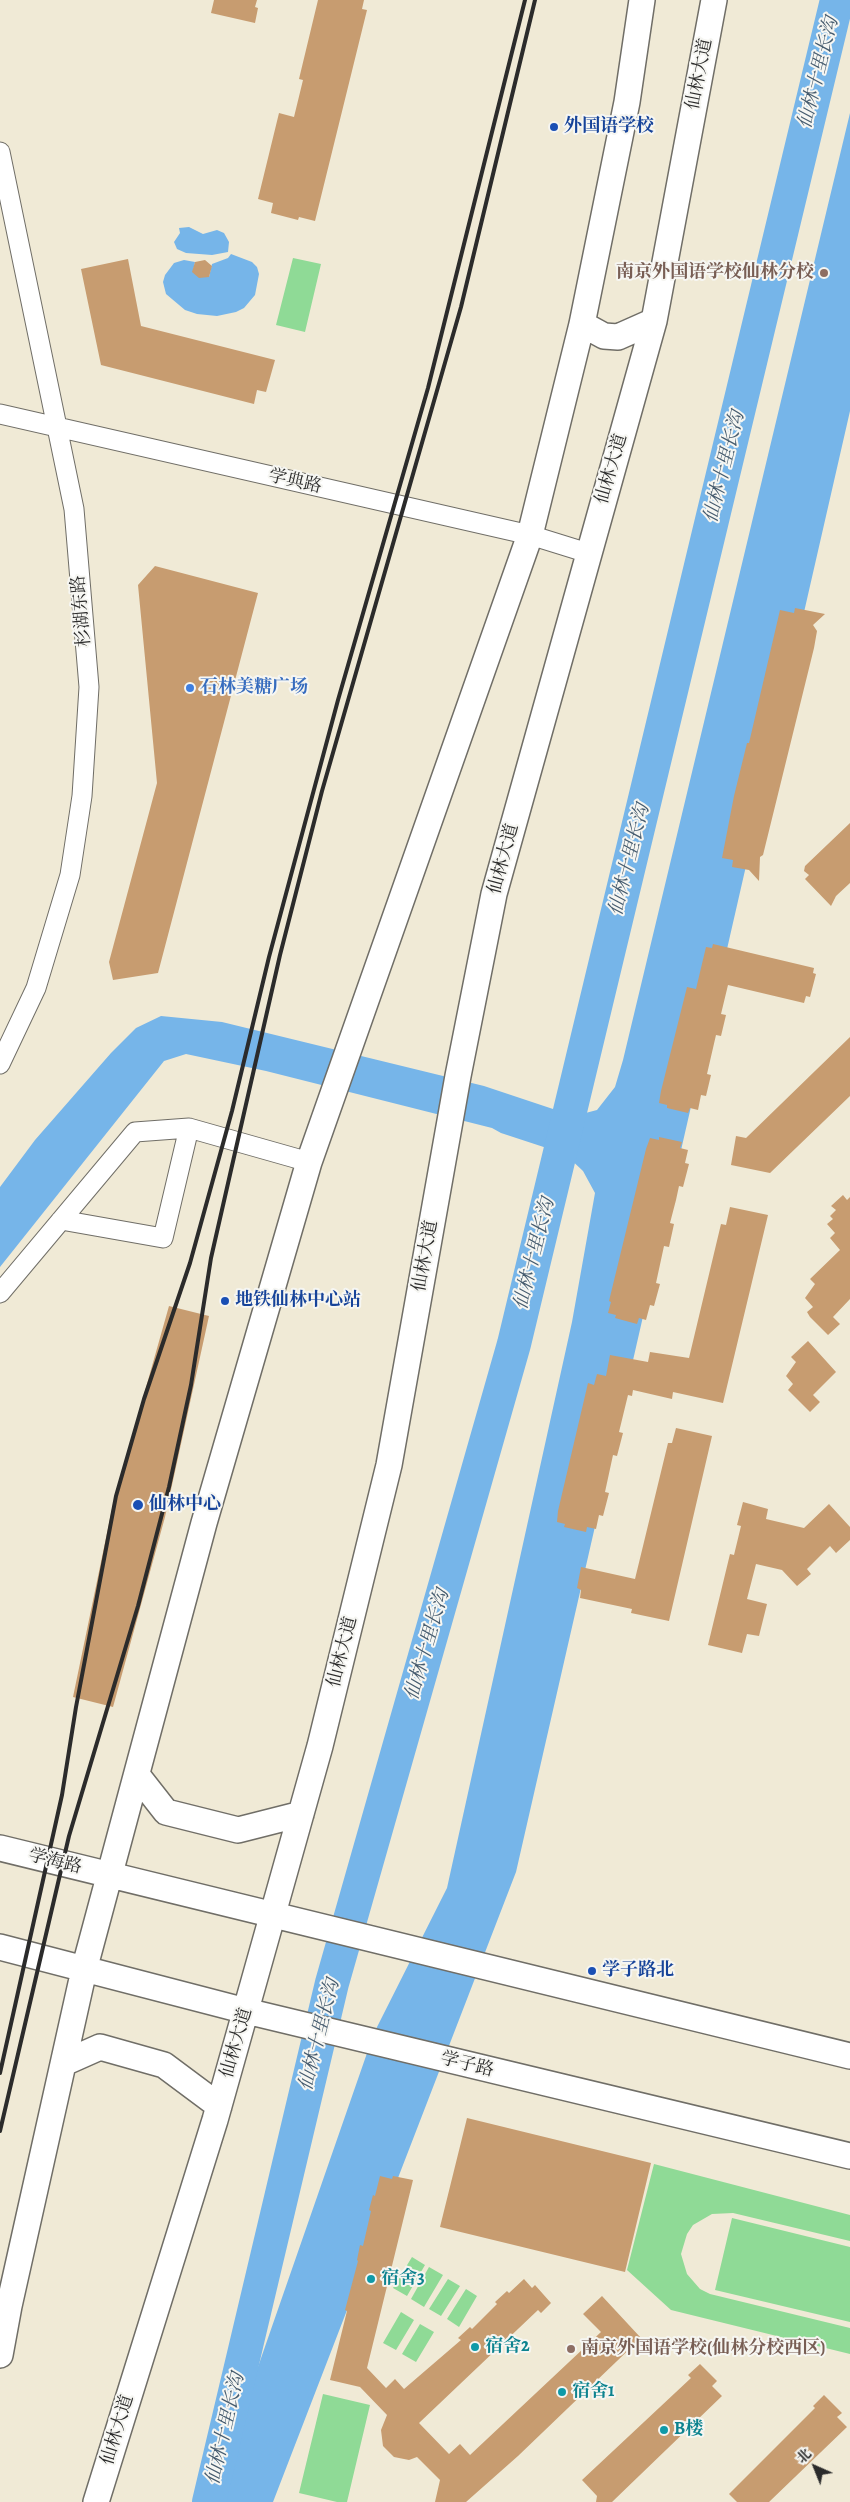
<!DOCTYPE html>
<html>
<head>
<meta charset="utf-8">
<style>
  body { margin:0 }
  #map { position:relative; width:850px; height:2502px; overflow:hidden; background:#f0ead6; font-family:Alegreya,"Noto Serif SC",serif }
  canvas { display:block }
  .north { position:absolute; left:790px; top:2442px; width:50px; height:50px; -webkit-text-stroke:4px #f6f6f2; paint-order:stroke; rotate:316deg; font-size:14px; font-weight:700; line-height:20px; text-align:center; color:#2b2b2b }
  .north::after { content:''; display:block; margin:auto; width:18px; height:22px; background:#2b2b2b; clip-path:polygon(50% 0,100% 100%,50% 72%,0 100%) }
</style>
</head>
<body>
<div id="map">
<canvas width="850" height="2502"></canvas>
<div class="north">北</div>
</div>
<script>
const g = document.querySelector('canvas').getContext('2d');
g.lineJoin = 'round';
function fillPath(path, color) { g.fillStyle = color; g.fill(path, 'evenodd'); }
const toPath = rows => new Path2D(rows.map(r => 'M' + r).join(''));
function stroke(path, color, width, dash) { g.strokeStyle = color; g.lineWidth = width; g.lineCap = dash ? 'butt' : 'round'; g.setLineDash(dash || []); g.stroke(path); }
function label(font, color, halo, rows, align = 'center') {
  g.font = font + ' Alegreya,"Noto Serif SC",serif'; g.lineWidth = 4; g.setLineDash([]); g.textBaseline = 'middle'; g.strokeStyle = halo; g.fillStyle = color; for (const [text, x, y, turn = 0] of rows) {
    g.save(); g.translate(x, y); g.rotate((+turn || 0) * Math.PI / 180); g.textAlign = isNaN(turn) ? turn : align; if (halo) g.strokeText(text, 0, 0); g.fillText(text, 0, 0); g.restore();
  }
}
fillPath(toPath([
  [293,258,321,264,305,332,276,325],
  [654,2164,850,2215,850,2241,733,2213,712,2214,693,2225,687,2234,681,2254,687,2274,700,2289,710,2294,850,2328,850,2354,671,2310,627,2270],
  [732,2218,850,2247,850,2322,715,2290],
  [412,2257,425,2265,407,2296,393,2288],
  [429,2267,443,2275,424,2307,411,2299],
  [448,2279,460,2286,441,2316,429,2309],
  [466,2289,477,2296,459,2327,447,2319],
  [401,2312,414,2320,396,2350,383,2343],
  [420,2324,434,2332,416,2362,402,2354],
  [323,2394,370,2405,347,2502,337,2502,299,2493]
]), '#8fda96');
fillPath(toPath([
  [850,113,850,411,516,1872,273,2502,211,2502,374,2033,447,1888,572,1322,595,1193,583,1171,565,1154,501,1133,492,1128,266,1071,186,1054,164,1061,0,1267,0,1187,35,1140,111,1053,136,1028,161,1016,222,1022,484,1086,574,1116,597,1110,615,1087,623,1060],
  [189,227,203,234,217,230,224,233,229,242,228,252,212,255,186,253,177,249,174,242,180,233,179,228],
  [231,254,252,262,257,267,259,274,255,295,244,308,236,312,217,316,197,314,185,310,166,294,163,282,165,275,174,263,184,260,195,262,193,272,209,277,212,264,228,258]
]), '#76b5e9');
stroke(toPath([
  [209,2502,332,1983,514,1344,837,0]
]), '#76b5e9', 34);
fillPath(toPath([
  [214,0,257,0,255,7,258,8,255,23,211,13],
  [318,0,364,0,362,9,367,10,315,221,299,217,298,220,271,213,273,203,258,199,279,113,294,117,303,80,299,79],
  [128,259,141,326,275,360,266,392,257,390,254,404,101,365,81,269],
  [205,260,212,266,209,277,199,278,192,272,195,262],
  [155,566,258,593,158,973,113,980,109,962,157,783,138,585],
  [795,608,825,614,813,625,817,631,814,648,763,855,760,857,759,881,749,870,732,867,733,860,722,858,734,796,747,743,749,743,780,610,794,613],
  [850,823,850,883,836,896,831,906,805,879,809,875,804,871,805,866],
  [713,944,814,968,813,973,816,974,810,997,806,996,804,1003,728,985,721,1014,726,1015,721,1036,716,1035,707,1074,711,1075,706,1096,701,1095,698,1110,690,1108,688,1113,667,1108,667,1105,659,1103,661,1091,687,987,696,989,706,947,712,948],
  [850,1037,850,1096,770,1173,731,1165,736,1136,746,1138],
  [659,1137,682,1142,680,1148,688,1150,685,1163,689,1164,683,1187,679,1186,676,1200,670,1223,674,1224,669,1247,664,1246,656,1283,660,1284,654,1306,650,1305,646,1320,639,1318,637,1324,615,1318,616,1315,608,1313,611,1302,609,1301,646,1149,650,1138,659,1140],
  [843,1195,847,1200,850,1197,850,1299,833,1317,840,1324,828,1335,810,1317,807,1312,813,1307,805,1298,815,1284,810,1279,840,1250,830,1238,835,1233,827,1224,833,1219,830,1216,836,1210,831,1206],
  [730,1207,768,1215,723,1403,673,1392,672,1399,633,1390,632,1396,628,1395,619,1432,623,1433,617,1456,613,1455,605,1492,609,1493,603,1516,599,1515,596,1529,587,1527,586,1532,564,1527,565,1524,557,1522,558,1511,588,1383,594,1385,597,1374,606,1376,610,1355,648,1362,650,1352,689,1358,721,1224,726,1225],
  [169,1306,209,1316,165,1517,113,1707,73,1697,113,1504],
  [808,1341,836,1372,813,1395,820,1402,810,1412,788,1390,793,1384,786,1376,796,1362,791,1357],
  [676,1428,712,1436,669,1621,631,1613,632,1609,580,1598,581,1590,577,1588,581,1567,635,1579,668,1443,672,1443],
  [743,1502,768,1509,766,1519,804,1528,829,1504,850,1527,850,1540,836,1553,830,1546,807,1569,811,1574,797,1586,782,1570,756,1564,747,1599,767,1604,759,1636,747,1634,742,1653,708,1645,730,1554,734,1555,741,1526,737,1525],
  [467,2118,651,2163,625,2272,440,2227],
  [380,2176,392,2179,393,2176,413,2180,367,2368,386,2388,395,2379,404,2389,461,2340,458,2338,470,2327,472,2329,497,2304,495,2302,507,2291,509,2293,524,2279,532,2288,535,2285,551,2303,541,2313,538,2310,419,2423,449,2454,460,2444,470,2455,601,2332,583,2314,602,2296,641,2338,518,2456,466,2502,435,2502,440,2480,417,2457,409,2460,394,2457,383,2446,381,2430,387,2415,360,2387,330,2380,347,2311,345,2310,358,2261,357,2260,360,2245,363,2246,371,2211,369,2210,373,2195,375,2196],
  [700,2364,717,2381,712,2386,722,2396,612,2502,596,2502,597,2496,582,2480,691,2378,688,2375],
  [824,2395,842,2413,837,2417,847,2427,769,2502,737,2502,729,2494,815,2408,813,2406]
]), '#c79c70');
const minor = toPath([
  [0,152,74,509,89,687,82,796,70,875,36,988,0,1064],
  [0,414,530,535,588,553],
  [61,1220,163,1238,189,1128],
  [0,1293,135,1132,189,1128,309,1162]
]);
const major = toPath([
  [582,324,604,336,618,337,654,321],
  [137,1775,166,1812,238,1830,301,1814],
  [0,1848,850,2056],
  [0,1947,246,2011,850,2156],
  [64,2063,100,2047,164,2065,219,2106],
  [0,2355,9,2306,84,1970,204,1523,309,1162,530,535,582,324,627,102,642,0],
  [96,2502,215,2120,320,1746,389,1465,458,1076,494,894,654,321,714,0]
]);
stroke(minor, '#706e67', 21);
stroke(major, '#706e67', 28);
stroke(minor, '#fff', 19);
stroke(major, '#fff', 25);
stroke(toPath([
  [0,2073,62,1795,76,1707,116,1496,144,1399,190,1263,232,1111,269,957,338,700,428,388,525,0],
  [0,2131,69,1836,138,1606,169,1487,191,1385,211,1258,280,955,322,791,461,307,535,0]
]), '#2b2b2b', 4);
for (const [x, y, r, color] of [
  [554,127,5,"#1a4fb4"],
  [824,273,5,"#8d6e63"],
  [190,688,5,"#3f7fe0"],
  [225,1301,5,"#1a4fb4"],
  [138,1505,6,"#1a4fb4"],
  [592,1971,5,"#1a4fb4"],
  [371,2279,5,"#0f9aa8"],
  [475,2347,5,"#0f9aa8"],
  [571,2349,5,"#8d6e63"],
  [562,2392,5,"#0f9aa8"],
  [664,2430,5,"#0f9aa8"]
]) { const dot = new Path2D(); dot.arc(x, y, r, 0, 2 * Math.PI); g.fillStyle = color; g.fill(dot); stroke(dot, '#f6f6f2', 2); }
label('18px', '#2b2b2b', '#f6f6f2', [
  ["仙林大道",700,74,-79],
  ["仙林大道",612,469,-74],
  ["学典路",295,482,13],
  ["杉湖东路",82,611,-95],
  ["仙林大道",504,859,-75],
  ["仙林大道",426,1256,-80],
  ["仙林大道",343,1652,-76],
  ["学海路",55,1862,14],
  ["仙林大道",237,2043,-74],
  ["学子路",467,2065,14],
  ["仙林大道",118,2430,-73]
]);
label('bold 18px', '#164399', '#f6f6f2', [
  ["外国语学校",564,127],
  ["地铁仙林中心站",235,1301],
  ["仙林中心",149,1505],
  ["学子路北",602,1971]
], 'left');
label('bold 18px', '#785e54', '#f6f6f2', [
  ["南京外国语学校仙林分校",814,273],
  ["南京外国语学校(仙林分校西区)",581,2349,"left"]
], 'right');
label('bold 18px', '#366cbe', '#f6f6f2', [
  ["石林美糖广场",200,688]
], 'left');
label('bold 18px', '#0d838f', '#f6f6f2', [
  ["宿舍3",381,2279],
  ["宿舍2",485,2347],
  ["宿舍1",572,2392],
  ["B楼",674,2430]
], 'left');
label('italic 19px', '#455b6e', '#f6f6f2', [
  ["仙林十里长沟",819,73,-76],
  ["仙林十里长沟",725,467,-76],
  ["仙林十里长沟",630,860,-76],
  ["仙林十里长沟",535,1254,-76],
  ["仙林十里长沟",428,1645,-74],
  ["仙林十里长沟",320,2035,-76],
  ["仙林十里长沟",226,2429,-77]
]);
</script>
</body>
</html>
